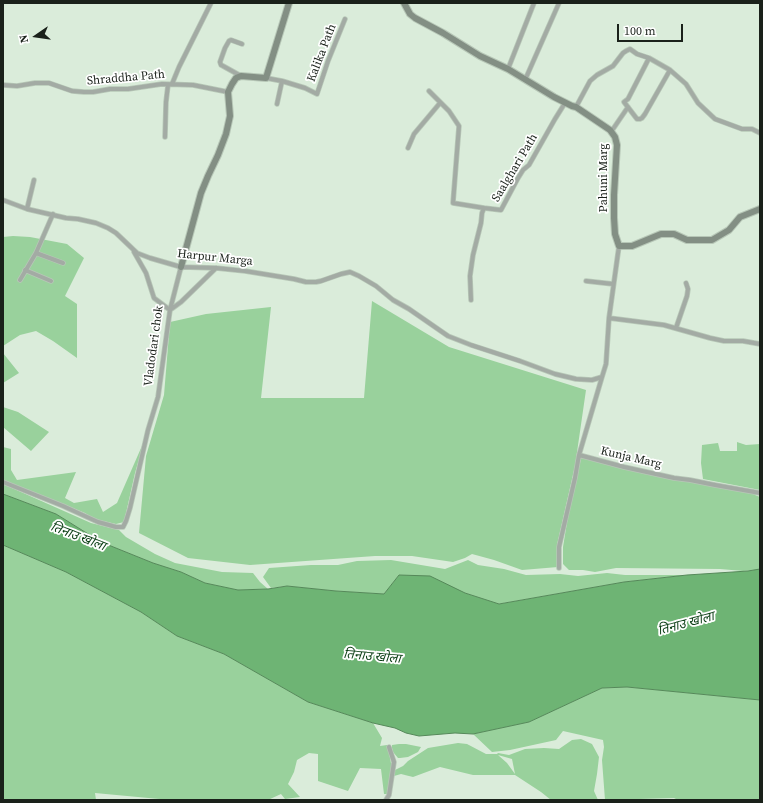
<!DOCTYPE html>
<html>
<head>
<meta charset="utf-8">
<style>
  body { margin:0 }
  #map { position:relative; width:763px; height:803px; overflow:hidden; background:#daecda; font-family:"Source Serif 4",serif }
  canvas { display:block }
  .frame { position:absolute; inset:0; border:4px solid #1a211a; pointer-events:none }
  .north { position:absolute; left:16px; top:16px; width:40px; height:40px; -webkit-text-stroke:3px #fff; paint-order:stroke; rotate:257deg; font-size:11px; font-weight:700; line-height:16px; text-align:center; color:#1a211a }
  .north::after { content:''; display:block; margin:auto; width:14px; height:18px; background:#1a211a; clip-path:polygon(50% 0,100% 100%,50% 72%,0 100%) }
  .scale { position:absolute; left:617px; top:24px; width:66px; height:18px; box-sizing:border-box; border:2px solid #1a211a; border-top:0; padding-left:5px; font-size:12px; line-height:14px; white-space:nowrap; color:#1a211a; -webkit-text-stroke:3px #fff; paint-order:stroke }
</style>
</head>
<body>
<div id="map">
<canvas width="763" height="803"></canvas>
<div class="frame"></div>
<div class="north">N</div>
<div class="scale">100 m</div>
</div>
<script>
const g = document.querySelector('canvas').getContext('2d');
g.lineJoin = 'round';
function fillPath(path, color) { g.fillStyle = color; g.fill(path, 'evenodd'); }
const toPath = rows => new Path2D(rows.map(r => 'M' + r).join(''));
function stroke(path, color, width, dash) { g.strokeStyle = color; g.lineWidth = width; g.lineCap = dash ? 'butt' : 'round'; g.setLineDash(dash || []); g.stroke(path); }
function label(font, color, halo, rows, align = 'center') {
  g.font = font + ' "Source Serif 4","Noto Sans Devanagari",serif'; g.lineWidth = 3.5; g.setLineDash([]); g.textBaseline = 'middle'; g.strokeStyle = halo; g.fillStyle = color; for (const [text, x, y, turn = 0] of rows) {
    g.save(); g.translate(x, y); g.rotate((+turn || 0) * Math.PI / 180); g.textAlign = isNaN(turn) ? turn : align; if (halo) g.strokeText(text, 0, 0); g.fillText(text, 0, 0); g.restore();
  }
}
fillPath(toPath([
  [13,236,30,237,67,244,84,258,65,296,77,304,77,358,53,341,36,331,20,335,3,346,3,237],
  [372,301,449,347,586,390,575,466,557,545,558,567,522,570,494,560,472,554,465,558,453,562,412,556,375,556,250,565,188,558,139,533,146,456,164,395,170,322,206,314,271,307,261,398,364,398],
  [3,353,19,373,3,383],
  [3,407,18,412,49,432,31,451,3,427],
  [145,439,135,473,124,522,116,524,94,519,85,513,3,480,3,447,11,449,11,470,17,480,76,472,65,498,74,503,97,499,103,512,117,503],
  [737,442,746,445,760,444,760,490,703,479,701,463,702,445,718,443,720,451,737,451],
  [582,454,622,468,756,493,755,495,760,497,760,570,743,571,720,569,616,568,595,572,583,570,569,570,563,564,563,547,568,516],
  [3,484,91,523,119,530,126,537,155,554,175,563,222,572,253,573,260,582,268,589,238,590,205,583,181,572,153,563,101,542,56,514,3,494],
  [3,545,66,572,141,612,177,636,224,654,308,702,373,723,382,738,380,746,387,745,389,752,392,769,388,794,384,794,381,769,360,768,348,791,318,781,318,754,309,753,297,760,294,772,288,784,300,797,285,799,281,794,268,800,170,800,95,793,96,800,3,800],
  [391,560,445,569,468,560,478,565,504,569,526,575,560,574,578,576,607,573,625,575,687,575,624,582,498,604,465,593,399,575,384,594,336,591,287,586,271,588,263,577,269,568,311,565,338,565,357,561],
  [627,687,760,700,760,800,678,800,674,798,605,800,602,760,604,747,603,740,563,731,556,740,510,750,492,752,473,734,529,722,602,688],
  [581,739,592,744,599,757,597,774,594,791,598,800,551,800,541,792,515,775,473,775,440,767,413,777,401,774,394,776,395,770,403,766,408,761,428,748,458,743,467,744,486,754,497,754,498,753,509,755,525,749,544,748,559,749,572,740],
  [498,755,512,759,515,774,507,763],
  [399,744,406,744,421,747,418,752,408,757,400,758,398,758,393,752,392,748,392,745]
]), '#99d19c');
const water = toPath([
  [3,494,56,514,101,542,153,563,181,572,205,583,238,590,268,589,287,586,336,591,384,594,399,575,430,576,465,593,499,604,624,582,687,575,748,571,760,569,760,700,627,687,602,688,529,722,473,734,455,733,419,736,406,733,395,728,373,723,308,702,224,654,177,636,141,612,66,572,3,545,3,494]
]);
fillPath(water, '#6eb474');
stroke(water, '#558859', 1);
const street = toPath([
  [649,58,646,64,628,99,624,102,637,119,640,119,642,118,645,114,670,70],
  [508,69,534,3],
  [241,76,223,66,221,65,220,62,225,48,229,41,231,40,242,44],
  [266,78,282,81,305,88,317,94,328,61,345,19],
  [525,80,559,3],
  [172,84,179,67,211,3],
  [3,85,17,86,35,83,49,83,72,91,84,92,93,92,110,89,128,89,162,84,193,85,228,92],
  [429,91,449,111,459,126,453,203,484,208],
  [277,104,282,81],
  [576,107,590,81,597,75,613,66,623,53,626,51,630,49,637,54,649,58,670,70,686,84,698,103,715,119,742,129,752,129,760,133],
  [611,132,628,107],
  [165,137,166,102,168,85],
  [408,148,414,134,440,103],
  [3,200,27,209,66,218,78,219,96,223,108,228,116,233,137,253,150,258,181,267,216,268,245,271,294,279,306,282,316,282,321,281,341,274,350,272,359,276,376,286,393,300,409,309,448,336,471,345,520,361,555,374,576,379,592,380,602,377,606,364,609,318,664,325,710,338,724,341,743,341,760,344],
  [27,209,34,180],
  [134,252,146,273,154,298,170,310,181,302,216,268],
  [36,253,63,263],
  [25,270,51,281],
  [20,280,36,253,53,214],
  [586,281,613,284],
  [471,300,470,276,473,255,481,223,482,213,484,208,501,210,518,178,523,170,529,165,555,119,565,103],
  [609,318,619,246],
  [676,328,687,296,688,289,686,283],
  [579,455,624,467,674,478,690,480,715,485,760,493],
  [3,482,63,506,98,522,109,525,116,527,123,527,126,521,130,508,148,430,158,397,170,310,181,267],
  [559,568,559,547,575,478,579,455,602,377],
  [386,800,389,795,394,762,389,747]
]);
const secondary = toPath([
  [404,3,410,14,415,18,443,33,480,56,508,69,554,97,572,106,576,107,610,130,615,137,617,145,614,195,614,218,615,234,619,246,632,246,661,234,674,234,687,240,712,240,729,230,740,217,760,209],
  [181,267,201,193,208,176,218,155,226,134,230,116,228,92,232,84,236,78,241,76,266,78,289,3]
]);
stroke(street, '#b7c7b7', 5.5);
stroke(secondary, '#b7c7b7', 8);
stroke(street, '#a3aba4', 4);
stroke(secondary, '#838f84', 6);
label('12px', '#1a211a', '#fff', [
  ["Kalika Path",322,53,-69],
  ["Shraddha Path",126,78,-5],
  ["Saalghari Path",515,168,-59],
  ["Pahuni Marg",604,178,-90],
  ["Harpur Marga",215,258,6],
  ["Vladodari chok",154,346,-82],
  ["Kunja Marg",631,458,13]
]);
label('italic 13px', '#093d13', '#fff', [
  ["तिनाउ खोला",78,537,21],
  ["तिनाउ खोला",686,624,-15],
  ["तिनाउ खोला",372,657,5]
]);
</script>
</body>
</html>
